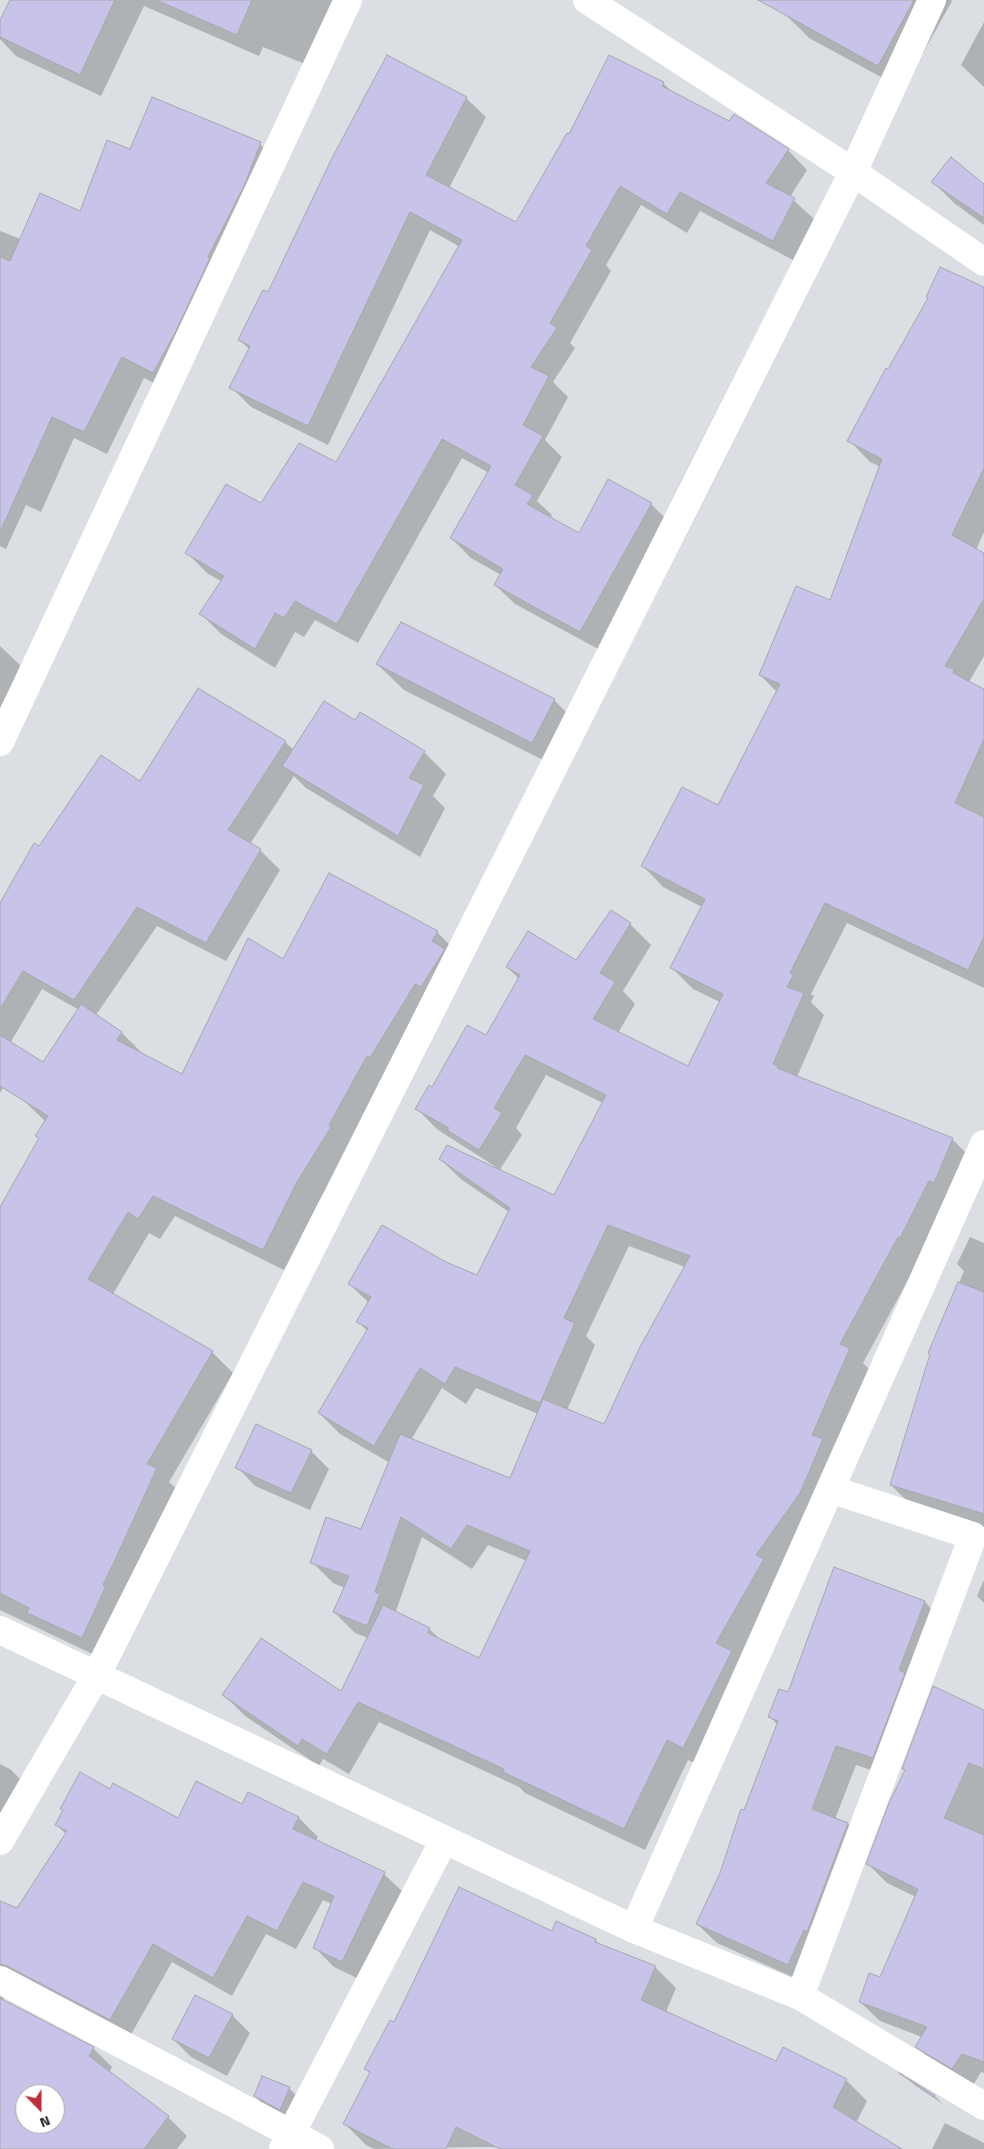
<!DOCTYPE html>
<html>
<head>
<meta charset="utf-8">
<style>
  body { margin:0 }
  #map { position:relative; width:984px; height:2149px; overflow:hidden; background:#dbdfe3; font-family:"Titillium Web",sans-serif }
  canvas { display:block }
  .north { position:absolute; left:15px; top:2084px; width:50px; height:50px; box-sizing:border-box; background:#fff; border:1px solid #a6a7a7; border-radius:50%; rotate:158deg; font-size:14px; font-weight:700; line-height:20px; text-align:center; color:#212224 }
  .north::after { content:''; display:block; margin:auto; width:18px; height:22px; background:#bd2c3b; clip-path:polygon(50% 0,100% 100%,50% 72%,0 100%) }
</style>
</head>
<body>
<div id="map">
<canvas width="984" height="2149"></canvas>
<div class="north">N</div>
</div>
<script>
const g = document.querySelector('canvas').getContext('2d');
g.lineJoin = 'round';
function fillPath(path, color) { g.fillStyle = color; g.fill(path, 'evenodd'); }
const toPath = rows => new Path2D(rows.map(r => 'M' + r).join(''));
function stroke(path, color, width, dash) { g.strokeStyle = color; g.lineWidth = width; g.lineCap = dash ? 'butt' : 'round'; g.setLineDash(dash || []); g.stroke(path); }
fillPath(toPath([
  [11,0,354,0,320,70,263,47,259,56,144,6,101,96,16,56,0,39,0,23],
  [792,0,951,0,952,1,903,89,809,38,785,14],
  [984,22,984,87,961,65],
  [663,83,673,93,788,150,807,170,790,197,814,219,793,260,700,211,687,233,641,205,606,265,611,271,570,343,575,348,553,382,568,397,545,440,562,457,537,501,552,515,550,518,580,534,651,504,671,524,600,650,515,604,495,585,501,575,471,558,451,538,489,473,462,458,358,643,315,620,304,637,295,632,275,668,221,634,201,614,222,582,207,573,187,553,261,505,337,464,460,247,430,230,328,445,251,407,231,387,250,350,240,340,268,294,466,98,486,117,449,188,516,224],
  [260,144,282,166,175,394,144,378,107,454,74,438,41,512,26,505,6,549,0,546,0,231,21,239,81,212,130,150],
  [933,182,984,186,984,225,954,203],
  [984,324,984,532,976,550,984,554,984,656,969,682,984,690,984,988,847,923,811,994,814,996,811,1002,824,1015,797,1077,952,1139,973,1160,863,1363,870,1370,704,1768,688,1760,645,1850,525,1793,519,1787,379,1722,349,1774,323,1759,319,1766,245,1716,224,1695,341,1693,368,1638,355,1633,334,1612,345,1588,333,1583,312,1562,362,1530,390,1463,340,1434,319,1413,368,1332,358,1321,369,1303,349,1284,446,1263,477,1277,509,1212,462,1180,440,1159,496,1167,438,1130,417,1109,433,1088,486,1037,519,979,507,967,577,962,630,924,651,945,623,991,635,1004,618,1033,689,1068,720,1002,693,989,672,968,702,907,663,887,642,865,718,807,777,692,760,675,831,602,881,467,870,462,849,440],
  [546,1075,603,1103,555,1197,499,1171,522,1135,516,1128],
  [629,1246,685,1267,605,1426,567,1410,595,1345,586,1336],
  [442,1388,466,1404,476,1388,538,1414,510,1480,411,1440],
  [422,1537,472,1569,488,1545,527,1561,480,1659,442,1641,429,1629,396,1611],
  [0,646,21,666,0,708],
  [377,664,554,700,580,726,559,768,404,690],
  [360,714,424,752,446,774,433,796,445,808,420,857,306,788,294,776,250,844,260,850,280,870,226,961,157,926,96,1015,122,1033,143,1054,183,1076,283,961,437,932,458,953,352,1149,318,1203,284,1270,175,1216,160,1239,149,1233,113,1294,212,1352,233,1373,169,1482,178,1490,103,1659,0,1610,0,1210,40,1139,46,1122,22,1099,79,1010,42,989,9,1045,22,1058,0,1093,0,934,39,848,140,782,285,742,294,750,355,722],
  [970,1237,984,1243,984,1411,930,1353,964,1271,957,1264],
  [311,1451,329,1469,310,1510,255,1486,237,1467],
  [984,1451,984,1528,911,1505,891,1485],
  [835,1569,925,1602,944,1622,892,1777,856,1765,835,1819,848,1824,867,1844,808,1984,717,1943,697,1924,721,1873,778,1725,769,1716,788,1694],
  [984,1580,984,1603,977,1596],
  [984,1711,984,2073,981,2072,972,2087,936,2066,917,2046,922,2037,880,2021,860,2002,881,1979,916,1897,887,1883,868,1864],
  [0,1764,10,1769,28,1787,0,1847],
  [111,1790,178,1820,242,1806,249,1793,299,1818,318,1837,316,1841,384,1874,403,1892,361,1980,334,1967,315,1948,332,1904,323,1900,296,1949,266,1934,232,1996,172,1962,129,2038,5,1991,3,2001,93,2048,112,2067,109,2073,168,2117,187,2136,177,2149,0,2149,0,1920,17,1910,66,1834,57,1825],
  [25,2094,55,2094,55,2124,25,2124],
  [553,1932,595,1940,601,1946,655,1967,676,1988,666,2012,777,2063,846,2080,867,2101,856,2123,899,2149,477,2147,374,2149,366,2145,345,2124,371,2074,366,2069,395,2024],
  [232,2015,250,2033,227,2076,191,2057,173,2039],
  [907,2080,935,2096,943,2104],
  [289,2088,298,2097,290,2118,264,2105,255,2096],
  [945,2123,984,2143,984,2149,932,2149]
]), '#0003');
const building = toPath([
  [10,0,115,0,80,75,0,37,0,20,10,0],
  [156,0,252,0,237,35,156,0],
  [758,0,914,0,878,66,758,0],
  [387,55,467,97,426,175,516,222,567,133,569,134,609,55,664,82,662,86,729,121,734,114,789,149,766,183,795,198,773,241,680,192,667,214,620,186,586,246,592,250,550,323,557,328,531,367,549,376,523,425,543,436,515,485,533,495,527,504,579,533,608,479,652,503,580,632,494,585,503,569,450,538,491,466,442,439,337,624,295,601,284,618,275,613,255,649,199,614,224,576,185,553,226,484,261,503,299,443,336,462,462,240,410,212,308,426,229,388,250,346,238,340,263,290,268,292,332,158,387,55],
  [152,97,261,142,244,186,208,257,210,258,175,333,153,373,122,357,84,432,52,417,0,532,0,257,10,261,40,193,80,211,107,140,130,149,152,97],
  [951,157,984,184,984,218,931,182,951,157],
  [940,267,984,287,984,468,952,535,984,553,984,599,945,666,954,669,953,673,984,689,984,739,955,803,984,817,984,937,968,970,825,903,790,973,794,974,787,987,804,993,773,1064,778,1066,777,1068,953,1138,934,1183,929,1181,900,1238,898,1237,840,1344,850,1348,812,1435,823,1439,800,1493,756,1555,764,1559,716,1643,732,1651,683,1748,667,1740,624,1829,503,1772,504,1769,358,1702,327,1754,302,1739,298,1746,222,1695,261,1638,341,1691,383,1605,430,1628,428,1633,479,1658,530,1551,467,1525,451,1549,401,1517,375,1592,380,1594,367,1626,333,1612,349,1576,310,1563,326,1517,361,1529,400,1434,510,1478,543,1399,604,1424,640,1347,690,1256,608,1225,564,1318,575,1323,540,1403,455,1367,445,1384,420,1368,374,1446,318,1413,368,1328,356,1322,371,1297,348,1284,382,1225,446,1262,477,1275,510,1208,439,1159,447,1145,554,1195,606,1095,525,1055,494,1108,502,1113,479,1150,447,1130,449,1128,415,1109,429,1085,432,1087,467,1025,486,1035,520,975,506,967,528,931,576,960,611,910,631,923,600,973,615,982,593,1019,688,1066,723,994,670,968,705,899,641,866,682,787,718,805,780,684,759,675,796,586,830,600,882,459,847,441,886,368,888,369,928,298,926,297,940,267],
  [401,622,555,699,532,743,376,664,401,622],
  [198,688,286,741,228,830,261,849,206,943,137,907,74,1000,23,971,0,1009,0,903,34,843,39,846,101,755,140,781,198,688],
  [324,701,355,720,360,712,425,751,409,778,424,785,398,836,282,766,324,701],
  [329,873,438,931,432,941,445,949,421,987,415,984,370,1058,367,1056,329,1125,331,1127,297,1182,263,1250,153,1196,138,1219,128,1212,88,1279,213,1351,147,1464,157,1468,115,1560,103,1585,106,1586,82,1638,27,1613,29,1608,0,1593,0,1207,39,1138,35,1136,48,1116,0,1086,0,1035,43,1062,81,1004,122,1032,117,1040,182,1074,248,938,283,959,329,873],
  [958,1282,984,1292,984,1514,890,1485,930,1354,928,1353,958,1282],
  [256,1424,312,1450,291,1493,235,1468,256,1424],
  [834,1567,925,1601,899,1670,905,1673,873,1758,836,1746,812,1809,848,1823,807,1932,804,1930,788,1965,696,1924,720,1873,741,1809,744,1810,778,1721,768,1717,779,1689,788,1692,834,1567],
  [933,1686,984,1710,984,1769,969,1763,944,1818,984,1835,984,2062,962,2054,952,2069,915,2047,927,2027,859,2002,869,1973,880,1977,918,1889,866,1864,889,1803,905,1770,902,1769,933,1686],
  [80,1772,110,1789,113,1783,178,1818,196,1781,242,1804,248,1792,299,1817,293,1829,385,1872,342,1962,313,1948,334,1896,303,1882,277,1931,247,1916,213,1978,153,1944,110,2020,7,1966,0,1964,0,1901,17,1908,67,1831,55,1825,63,1810,60,1809,80,1772],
  [459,1887,552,1931,556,1921,596,1939,595,1942,656,1966,641,2000,776,2061,783,2047,847,2079,833,2107,902,2149,500,2149,456,2127,446,2149,393,2149,343,2124,370,2072,364,2069,390,2020,394,2022,459,1887],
  [195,1995,233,2014,209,2058,172,2039,195,1995],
  [0,1998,94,2047,89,2056,169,2116,144,2149,0,2149,0,1998],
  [25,2094,55,2094,55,2124,25,2124,25,2094],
  [899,2073,935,2095,934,2097,899,2073],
  [262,2076,290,2087,280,2110,254,2096,262,2076]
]);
fillPath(building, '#c8c3e8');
stroke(building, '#a7a6ab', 1);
stroke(toPath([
  [587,0,853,172,984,262],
  [0,742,348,0],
  [0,1630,634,1929,800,1996,984,2106],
  [0,1841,96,1676,853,172,932,0],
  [634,1929,984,1144],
  [0,1980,320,2149],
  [800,1996,973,1536,830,1489],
  [283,2149,444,1840]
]), '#fff', 28);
</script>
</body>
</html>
